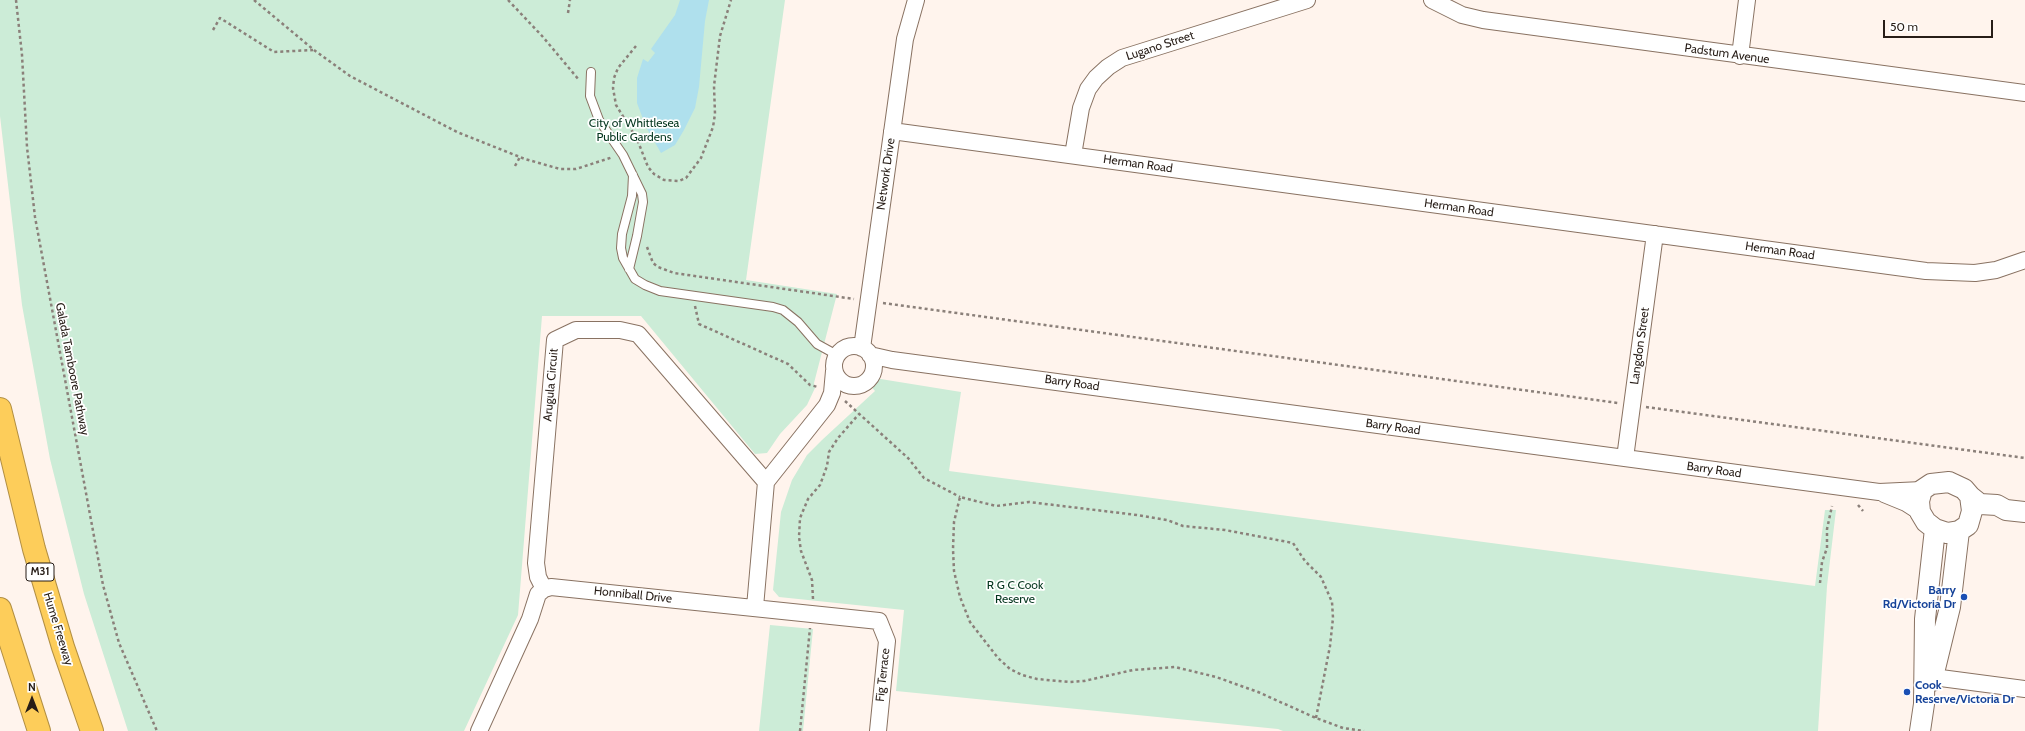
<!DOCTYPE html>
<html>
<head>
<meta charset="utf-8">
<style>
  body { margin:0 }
  #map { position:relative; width:2025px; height:731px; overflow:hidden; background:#fff4ed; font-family:Cabin,sans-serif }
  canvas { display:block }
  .north { position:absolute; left:12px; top:679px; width:40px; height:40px; -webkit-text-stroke:3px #fff; paint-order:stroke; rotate:0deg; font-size:11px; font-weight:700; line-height:16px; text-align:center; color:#271d17 }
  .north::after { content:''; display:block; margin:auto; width:14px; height:18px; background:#271d17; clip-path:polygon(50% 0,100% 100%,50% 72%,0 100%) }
  .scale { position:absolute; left:1883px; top:20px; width:110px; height:18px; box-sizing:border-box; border:2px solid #271d17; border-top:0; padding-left:5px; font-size:12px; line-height:14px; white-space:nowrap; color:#271d17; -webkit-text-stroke:3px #fff; paint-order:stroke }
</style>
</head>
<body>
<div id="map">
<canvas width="2025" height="731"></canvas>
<div class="north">N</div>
<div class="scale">50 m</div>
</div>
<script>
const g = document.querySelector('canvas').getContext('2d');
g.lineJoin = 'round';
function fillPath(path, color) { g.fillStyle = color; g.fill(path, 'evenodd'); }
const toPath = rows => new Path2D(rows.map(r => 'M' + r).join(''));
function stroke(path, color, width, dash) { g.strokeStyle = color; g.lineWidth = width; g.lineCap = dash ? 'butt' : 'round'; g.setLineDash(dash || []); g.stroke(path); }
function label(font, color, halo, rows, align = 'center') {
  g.font = font + ' Cabin,sans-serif'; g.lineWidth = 3.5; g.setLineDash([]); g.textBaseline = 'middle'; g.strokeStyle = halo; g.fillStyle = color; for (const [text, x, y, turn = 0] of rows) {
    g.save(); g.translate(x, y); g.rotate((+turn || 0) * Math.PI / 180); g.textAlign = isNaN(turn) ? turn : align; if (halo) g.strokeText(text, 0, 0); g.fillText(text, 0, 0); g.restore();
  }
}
fillPath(toPath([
  [0,0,785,0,746,280,837,294,814,383,815,388,807,405,780,434,767,453,755,454,641,316,542,316,518,615,464,731,128,731,84,594,50,459,22,305,0,116],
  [862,376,961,392,949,471,1815,586,1825,510,1836,510,1827,586,1818,731,1283,731,1278,729,896,691,904,610,779,597,773,590,781,512,792,480,807,455,822,440,875,391],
  [770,625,813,629,803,731,759,731]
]), '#ccecd7');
fillPath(toPath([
  [680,0,709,0,705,21,699,87,695,108,684,130,675,145,661,153,646,127,637,103,637,78,643,59,648,62,655,53,651,49,675,15]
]), '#afe0ed');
const service = toPath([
  [591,72,590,96,599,120,623,155,642,194,643,202,637,236,629,269],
  [633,175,632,196,622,234,621,248,623,258,635,279,645,285,660,291,773,307,783,310,798,322,817,344,837,355]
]);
const minor = toPath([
  [1432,0,1462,15,1483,20,2025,93],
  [1740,56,1747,0],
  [892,131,1926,271,1975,273,1996,270,2025,260],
  [1073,155,1081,108,1088,89,1096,78,1108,67,1122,58,1138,53,1307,0],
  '834 366a20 20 0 1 1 40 0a20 20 0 1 1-40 0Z',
  [862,348,905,39,916,0],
  [870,355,892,360,1879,492,1922,490],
  [1625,458,1655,234],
  [1884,494,1906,503,1920,512],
  [544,589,538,577,536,563,555,340,576,330,620,330,638,334,766,482],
  [755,607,766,482,827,405,832,393,834,371],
  [1933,677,2025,689],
  [479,731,530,619,538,594,544,589,551,587,879,621,887,641,878,731]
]);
const tertiary = toPath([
  [1949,482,1964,489,1970,496,1972,511,1968,525,1959,531,1947,533,1935,529,1926,522,1920,512,1919,501,1922,490,1931,484,1949,482],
  [1970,496,1980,504,1997,505,2006,510,2025,512],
  [1932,681,1950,607,1959,531],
  [1920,731,1924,704,1925,619,1935,529]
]);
const motorway = toPath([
  [0,409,34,549,63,647,92,731],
  [0,609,39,731]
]);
stroke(service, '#897262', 10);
stroke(minor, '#897262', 18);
stroke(tertiary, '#897262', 22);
stroke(motorway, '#b28f43', 24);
stroke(toPath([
  [16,0,22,55,27,147,35,217,103,585,119,643,157,731],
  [254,0,314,50,350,76,457,132,525,159,560,169,576,169,613,157],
  [508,0,543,37,579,80],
  [568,13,570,0],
  [213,30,220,18,274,52,313,50],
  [636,46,618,68,614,78,613,88,616,105,637,139,648,167,654,174,664,180,679,181,686,178,701,158,713,127,715,114,714,86,720,36,731,0],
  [515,166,520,157],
  [647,247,653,263,658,267,674,273,854,299],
  [883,303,1618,403],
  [695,306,699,324,788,364,810,385,818,387],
  [845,401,908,458,924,478,960,497],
  [1646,407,2025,458],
  [1858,505,1863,511],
  [1820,583,1822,562,1827,548,1827,529,1832,506],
  [813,599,812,580,801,551,799,537,800,518,808,499,820,485,827,466,829,452,838,438,859,414],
  [1316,718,1330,646,1333,618,1332,602,1321,577,1305,561,1293,543,1225,530,1183,526,1167,520,1137,515,1029,502,996,506,960,497,954,522,953,549,954,571,960,597,970,622,998,658,1010,669,1022,675,1037,679,1069,682,1084,681,1133,670,1175,667,1216,677,1258,692,1316,718,1343,728,1364,731],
  [800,731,810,628]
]), '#8b807a', 2.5, [3, 3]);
stroke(service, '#fff', 8);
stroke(minor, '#fff', 16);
stroke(tertiary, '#fff', 20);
stroke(motorway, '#fdcd5a', 22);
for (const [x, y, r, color] of [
  [1964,597,4,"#1a4fb4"],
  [1907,692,4,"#1a4fb4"]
]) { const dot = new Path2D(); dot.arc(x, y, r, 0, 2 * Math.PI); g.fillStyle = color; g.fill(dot); stroke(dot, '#fff', 1.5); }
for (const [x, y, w] of [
  [40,572,28]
]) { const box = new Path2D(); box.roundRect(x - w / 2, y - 9, w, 18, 3); g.fillStyle = '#fff'; g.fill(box); stroke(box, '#271d17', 1); }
label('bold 11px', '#271d17', null, [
  ["M31",40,572]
]);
label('12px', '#271d17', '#fff', [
  ["Lugano Street",1160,46,-18],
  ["Padstum Avenue",1727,54,8],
  ["Herman Road",1138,164,8],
  ["Network Drive",886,174,-82],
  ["Herman Road",1459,208,8],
  ["Herman Road",1780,251,8],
  ["Langdon Street",1640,346,-82],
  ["Galada Tamboore Pathway",72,369,79],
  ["Barry Road",1072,383,8],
  ["Arugula Circuit",551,385,-85],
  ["Barry Road",1393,427,8],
  ["Barry Road",1714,470,8],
  ["Honniball Drive",633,595,6],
  ["Hume Freeway",58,629,73],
  ["Fig Terrace",883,675,-84]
]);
label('12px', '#03351d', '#fff', [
  ["City of Whittlesea",634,123],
  ["Public Gardens",634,137],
  ["R G C Cook",1015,585],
  ["Reserve",1015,599]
]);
label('bold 12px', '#164399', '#fff', [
  ["Barry",1956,590],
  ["Rd/Victoria Dr",1956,604],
  ["Cook",1915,685,"left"],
  ["Reserve/Victoria Dr",1915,699,"left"]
], 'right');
</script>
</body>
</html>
